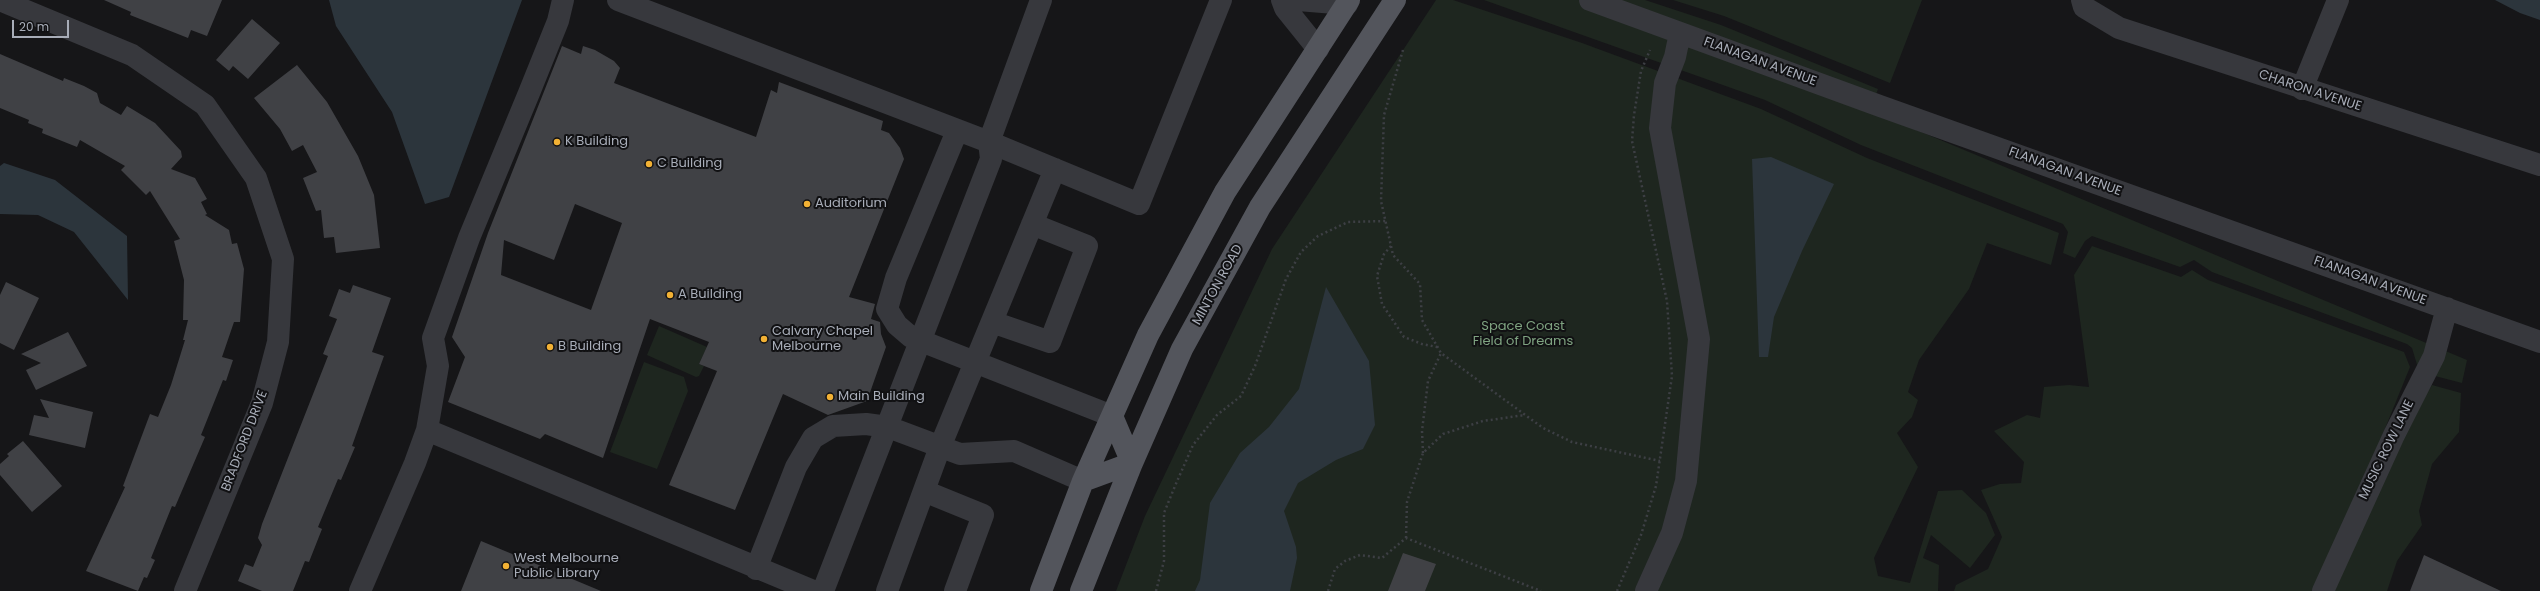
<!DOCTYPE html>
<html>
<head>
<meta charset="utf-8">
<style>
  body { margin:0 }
  #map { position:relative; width:2540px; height:591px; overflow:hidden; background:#161618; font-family:Poppins,sans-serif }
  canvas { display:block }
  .scale { position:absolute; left:12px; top:20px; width:57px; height:18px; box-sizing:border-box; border:2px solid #a8adb8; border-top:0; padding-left:5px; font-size:12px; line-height:14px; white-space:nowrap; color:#a8adb8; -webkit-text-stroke:3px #111113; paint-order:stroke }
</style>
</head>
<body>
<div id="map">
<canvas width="2540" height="591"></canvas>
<div class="scale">20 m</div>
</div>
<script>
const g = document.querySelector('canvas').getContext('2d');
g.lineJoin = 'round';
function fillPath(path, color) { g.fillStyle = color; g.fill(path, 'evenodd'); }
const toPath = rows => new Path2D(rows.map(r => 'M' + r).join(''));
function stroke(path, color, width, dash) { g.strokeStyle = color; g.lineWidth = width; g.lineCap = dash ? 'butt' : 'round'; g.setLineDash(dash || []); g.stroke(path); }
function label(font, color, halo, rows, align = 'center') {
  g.font = font + ' Poppins,sans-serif'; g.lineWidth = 4; g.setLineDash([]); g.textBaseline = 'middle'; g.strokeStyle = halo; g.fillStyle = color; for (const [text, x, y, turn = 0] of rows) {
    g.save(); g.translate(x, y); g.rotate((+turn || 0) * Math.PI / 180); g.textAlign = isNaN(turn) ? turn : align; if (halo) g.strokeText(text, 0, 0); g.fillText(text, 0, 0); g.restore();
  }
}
fillPath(toPath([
  [1436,0,1453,0,1582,43,1761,109,1867,158,2059,233,2051,265,1987,243,1969,289,1919,360,1908,392,1918,400,1912,417,1897,433,1918,467,1874,558,1878,576,1910,583,1938,491,1962,490,1986,513,1995,535,1970,568,1931,535,1923,558,1939,565,1938,591,1116,591,1145,516,1272,249],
  [1484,0,1645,0,1721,25,1878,89,1872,106,1902,124,2467,360,2462,383,2435,376,2418,368,2412,348,2407,344,2212,272,2194,260,2180,267,2092,236,2085,241,2075,258,2063,253,2068,232,2063,224,1861,145,1765,100],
  [1673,0,1922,0,1890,83,1724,16],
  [2092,246,2181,277,2192,270,2208,280,2404,352,2410,367,2319,591,1954,591,1956,585,1988,569,2002,537,1981,490,2000,484,2021,483,2024,462,1994,431,2027,415,2040,418,2044,387,2069,385,2089,387,2074,275],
  [659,326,707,347,699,364,704,366,699,376,696,377,647,355],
  [644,362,684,377,688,391,657,469,610,452],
  [2432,385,2461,393,2459,432,2432,464,2419,511,2422,525,2397,561,2387,591,2331,591,2410,419]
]), '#1e261f');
fillPath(toPath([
  [329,0,522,0,449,197,425,204,392,112,336,26],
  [2495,0,2540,0,2540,20,2520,13],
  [1771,157,1834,184,1802,251,1774,317,1768,357,1759,357,1752,159],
  [4,163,55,180,127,236,128,300,74,232,38,215,0,214,0,166],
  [1326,287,1369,361,1375,425,1363,449,1336,460,1298,483,1284,511,1296,547,1297,558,1290,591,1195,591,1200,580,1210,503,1240,453,1269,427,1299,389]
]), '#2c353c');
fillPath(toPath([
  [104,0,222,0,207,36,191,30,188,38,130,15,131,12],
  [252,19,280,43,248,79,233,66,229,71,216,60],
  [562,46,581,54,583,46,595,50,614,61,620,68,614,83,756,137,771,90,777,93,779,82,883,121,881,130,889,133,900,148,904,159,849,297,875,304,871,319,880,322,881,334,886,347,867,401,828,415,783,394,735,510,669,485,717,371,699,364,709,342,650,319,603,458,545,434,540,439,448,402,465,357,452,337,488,233],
  [575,204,622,223,591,310,501,275,504,240,554,260],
  [0,54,63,81,64,78,84,86,97,93,100,103,121,115,127,106,155,123,181,151,182,157,171,169,195,178,207,199,201,202,207,214,205,215,229,230,232,244,237,243,244,269,240,322,234,322,222,357,233,360,226,381,223,380,201,435,205,437,175,507,172,506,151,558,155,560,147,578,144,577,138,591,86,571,125,487,123,486,150,414,158,417,171,385,185,340,183,340,188,320,183,320,184,280,174,241,180,239,150,191,146,195,121,170,125,166,80,140,77,147,42,133,43,129,28,123,29,120,0,108],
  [297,65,327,102,358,156,374,195,380,248,336,253,334,237,324,238,321,210,316,211,303,178,317,172,303,145,292,151,280,129,254,98],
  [6,282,39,298,14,350,0,343,0,295],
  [353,285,391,298,372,352,384,356,352,446,355,447,341,480,338,479,318,527,322,529,309,562,305,561,293,591,262,591,238,581,245,564,253,567,262,545,258,538,262,524,328,356,323,354,337,319,329,316,339,289,350,293],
  [68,332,87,366,36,390,26,370,41,363,21,354],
  [40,399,93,412,85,448,29,435,34,415,49,418],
  [23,441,62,486,32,512,0,475,0,464,9,456,7,454],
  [481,541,601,591,461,591],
  [1403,553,1436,564,1425,591,1388,591],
  [2424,555,2501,591,2410,591]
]), '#404145');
stroke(toPath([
  [1403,50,1384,115,1381,201,1393,255,1420,284,1422,320,1441,353,1543,428,1572,442,1660,461],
  [1391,246,1384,254,1377,276,1382,304,1404,337,1422,344,1437,347],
  [1423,453,1422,431,1428,381,1441,353],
  [1406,538,1407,502,1423,453,1443,434,1483,421,1525,415],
  [1156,591,1164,561,1164,513,1175,486,1193,445,1217,415,1241,396,1255,366,1286,279,1301,252,1318,236,1348,222,1386,221],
  [1328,591,1335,569,1345,561,1360,555,1382,558,1406,538,1541,591],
  [1617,591,1641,535,1656,486,1672,376,1667,301,1632,141,1634,115,1641,71,1650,50]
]), '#3d3f44', 2.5, [2, 3]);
stroke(toPath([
  [0,0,132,55,205,105,256,178,283,259,278,342,262,403,185,591],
  [618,0,989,142,1139,204,1221,0],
  [1282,0,1285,8,1318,49],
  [1298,0,1347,4],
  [1590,0,1880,106,2540,342],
  [2082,0,2084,7,2119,28,2540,165],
  [2302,89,2338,0],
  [957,131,896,278,887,309,897,325,911,337,1112,416],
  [992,322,1050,342,1087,246,1032,224],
  [427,430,813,591],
  [924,491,983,515,955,591],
  [756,569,796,467,813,438,833,426,866,424,888,427,960,454,1014,451,1083,481],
  [360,591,415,463,427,430,438,366,433,338,469,238,529,93,558,21,563,0],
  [823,591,991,159,989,142,1041,0],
  [887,591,940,447,1055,169],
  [1646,591,1672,533,1686,481,1699,339,1660,128,1665,83,1675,57,1680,33],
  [2323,591,2394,435,2434,356,2447,308]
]), '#37383d', 22);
stroke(toPath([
  [1112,416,1132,463],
  [1083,481,1132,463],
  [1041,591,1083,481,1148,335,1225,192,1349,0],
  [1081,591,1132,463,1182,349,1260,207,1395,0]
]), '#53555c', 22);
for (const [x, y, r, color] of [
  [557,142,4,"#f2b134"],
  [649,164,4,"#f2b134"],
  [807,204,4,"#f2b134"],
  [670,295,4,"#f2b134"],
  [764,339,4,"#f2b134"],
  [550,347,4,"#f2b134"],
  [830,397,4,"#f2b134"],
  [506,566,4,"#f2b134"]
]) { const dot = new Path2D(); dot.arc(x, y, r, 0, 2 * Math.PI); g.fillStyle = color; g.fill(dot); stroke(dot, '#111113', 1.5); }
label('13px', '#a8adb8', '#111113', [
  ["FLANAGAN AVENUE",1760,62,20],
  ["CHARON AVENUE",2310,91,18],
  ["FLANAGAN AVENUE",2065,172,20],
  ["FLANAGAN AVENUE",2370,281,20],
  ["MINTON ROAD",1218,285,-61],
  ["BRADFORD DRIVE",245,441,-69],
  ["MUSIC ROW LANE",2387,450,-64]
]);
label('13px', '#a8adb8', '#111113', [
  ["K Building",565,142],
  ["C Building",657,164],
  ["Auditorium",815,204],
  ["A Building",678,295],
  ["Calvary Chapel",772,332],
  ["Melbourne",772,347],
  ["B Building",558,347],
  ["Main Building",838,397],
  ["West Melbourne",514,559],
  ["Public Library",514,574]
], 'left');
label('13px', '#7fa381', '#111113', [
  ["Space Coast",1523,327],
  ["Field of Dreams",1523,342]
]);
</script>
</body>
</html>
